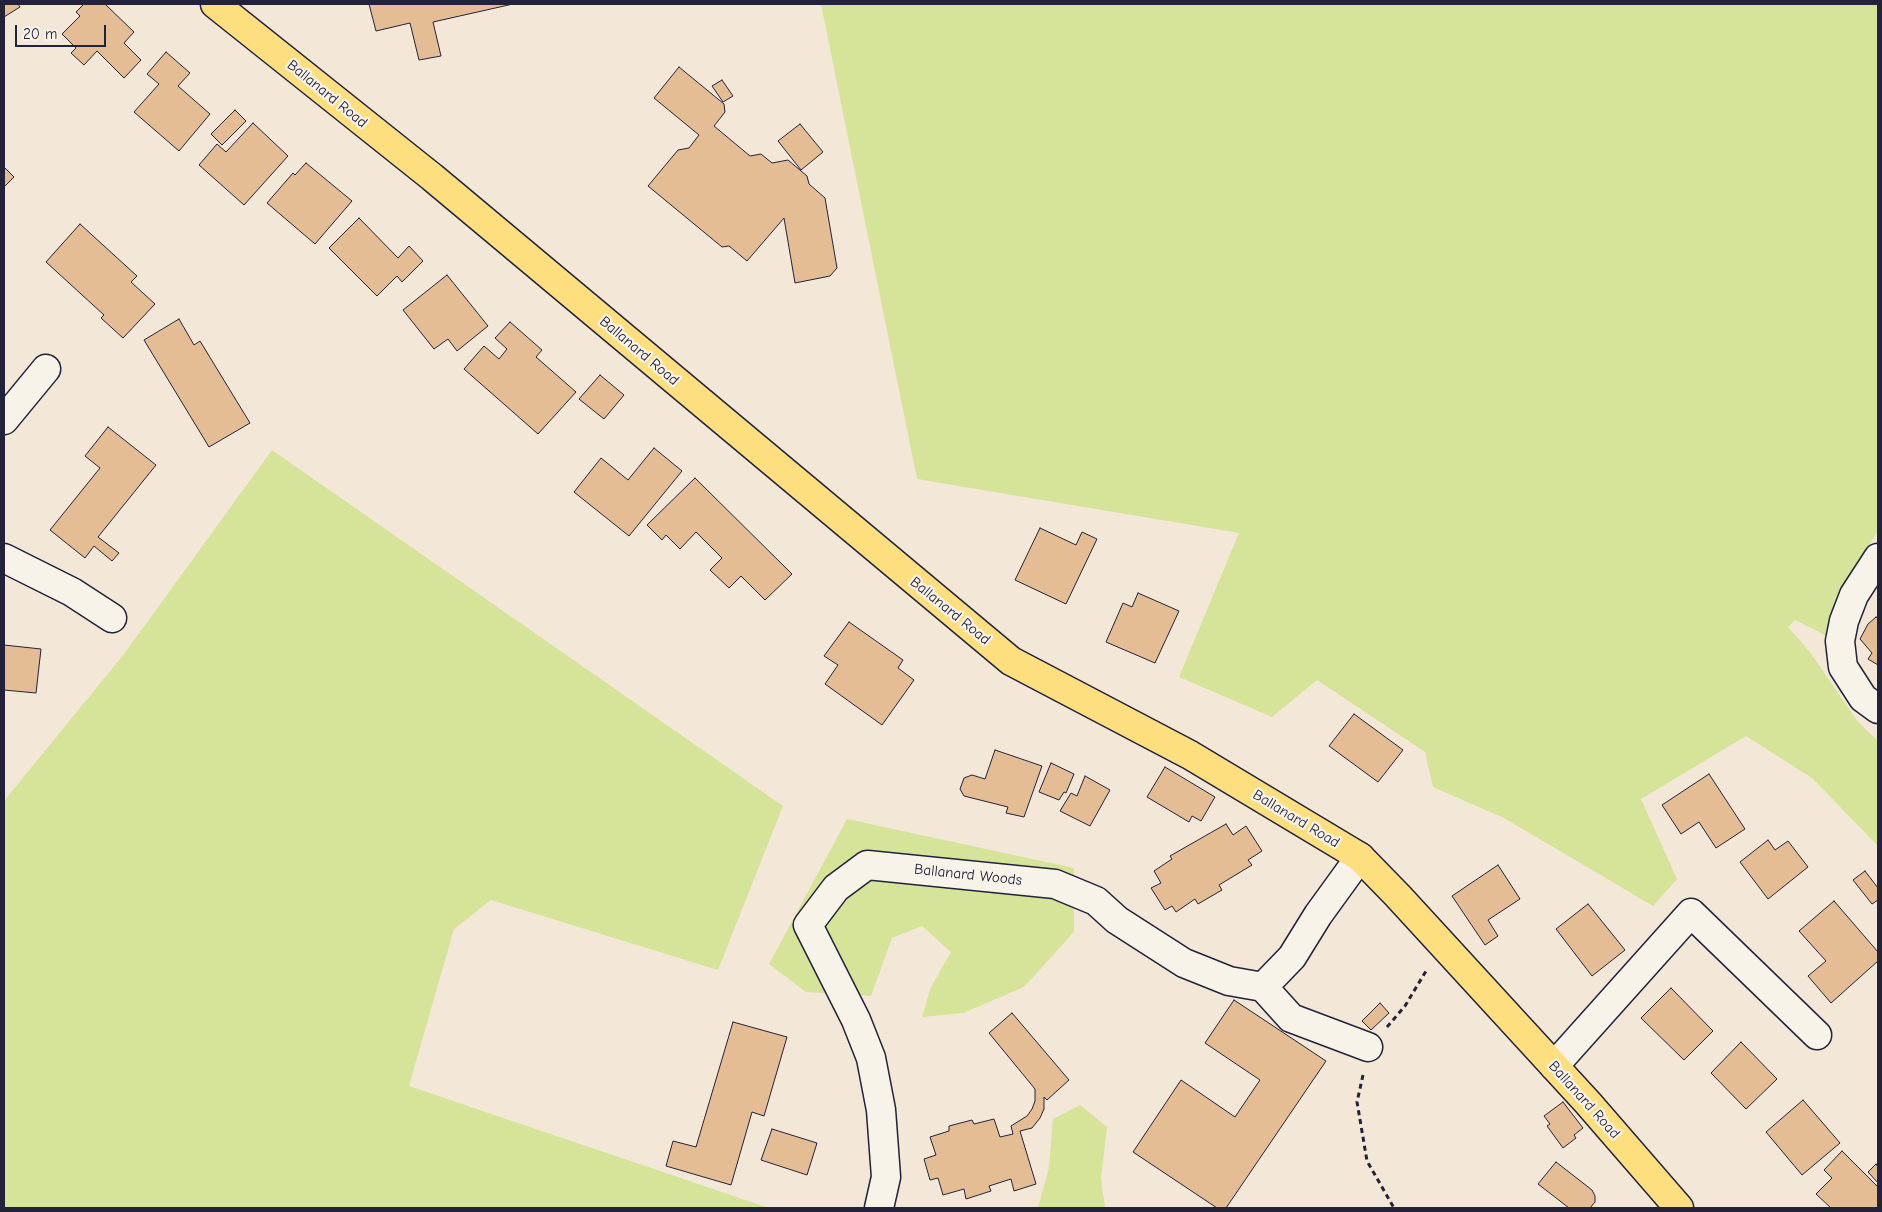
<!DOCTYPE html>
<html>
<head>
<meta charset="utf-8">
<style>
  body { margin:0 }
  #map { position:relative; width:1882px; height:1212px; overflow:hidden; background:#f3e8d7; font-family:"Comic Neue",sans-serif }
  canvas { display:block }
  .frame { position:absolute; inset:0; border:5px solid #22223b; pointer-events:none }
  .scale { position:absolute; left:15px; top:25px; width:91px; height:22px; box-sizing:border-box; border:2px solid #22223b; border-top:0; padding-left:6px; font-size:15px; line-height:18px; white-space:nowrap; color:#22223b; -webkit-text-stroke:4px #f7f3e8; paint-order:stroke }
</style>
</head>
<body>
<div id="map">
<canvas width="1882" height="1212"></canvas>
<div class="frame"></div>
<div class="scale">20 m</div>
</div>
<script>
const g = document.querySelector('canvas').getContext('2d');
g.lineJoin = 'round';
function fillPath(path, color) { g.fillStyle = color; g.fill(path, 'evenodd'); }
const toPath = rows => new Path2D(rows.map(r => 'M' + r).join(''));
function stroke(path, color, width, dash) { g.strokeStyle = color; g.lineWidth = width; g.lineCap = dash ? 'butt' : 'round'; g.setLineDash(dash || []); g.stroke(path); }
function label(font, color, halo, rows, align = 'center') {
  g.font = font + ' "Comic Neue",sans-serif'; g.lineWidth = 4.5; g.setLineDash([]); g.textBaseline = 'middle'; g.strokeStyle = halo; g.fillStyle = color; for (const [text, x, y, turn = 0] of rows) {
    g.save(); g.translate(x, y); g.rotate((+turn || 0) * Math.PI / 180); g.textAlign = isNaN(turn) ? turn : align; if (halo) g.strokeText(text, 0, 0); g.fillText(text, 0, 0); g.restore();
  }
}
fillPath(toPath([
  [821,4,1878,4,1878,530,1861,561,1846,580,1835,604,1829,637,1795,620,1788,627,1810,652,1858,722,1878,741,1878,846,1812,778,1746,736,1641,799,1677,879,1653,906,1504,818,1433,787,1425,752,1317,680,1272,717,1179,677,1239,533,917,479],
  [272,450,783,806,718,970,491,900,454,929,409,1086,769,1208,4,1208,4,801,124,654],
  [847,819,1074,868,1074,932,1024,987,963,1013,922,1017,931,987,951,952,922,926,892,938,871,996,806,992,769,964],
  [1080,1105,1107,1127,1101,1179,1105,1208,1038,1208,1049,1167,1053,1119]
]), '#d5e498');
const building = toPath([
  [4,4,18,4,20,7,4,17,4,4],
  [84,4,105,4,134,32,124,43,141,60,124,78,97,51,84,65,71,53,76,48,62,34,80,16,76,12,84,4],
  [369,4,513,4,433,22,441,56,419,60,410,23,376,31,369,4],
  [166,52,190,73,178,86,210,114,179,151,134,112,159,84,147,74,166,52],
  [679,67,724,104,725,112,714,126,750,156,761,154,772,163,788,160,807,176,809,184,825,198,837,268,830,276,795,283,784,218,747,261,729,246,722,247,648,186,678,150,689,148,699,135,654,98,679,67],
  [722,80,733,96,723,102,712,86,722,80],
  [235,110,246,121,222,145,211,134,235,110],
  [253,123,288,156,244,205,199,165,217,144,226,152,253,123],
  [800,124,823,152,801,170,778,141,800,124],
  [306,163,352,201,315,244,267,203,293,173,295,175,306,163],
  [4,167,14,177,4,187,4,167],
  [359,218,398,258,409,246,423,261,402,282,397,276,377,296,329,248,359,218],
  [80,224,137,276,131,282,155,304,123,338,101,318,104,315,46,262,80,224],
  [447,275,488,326,457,351,448,339,434,349,403,310,447,275],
  [179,319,194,345,200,341,250,423,209,447,144,340,179,319],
  [510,322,542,350,536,357,576,392,538,434,464,369,484,346,499,359,507,349,495,338,510,322],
  [600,375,624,395,604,419,579,399,600,375],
  [108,427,156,465,98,537,119,553,112,561,94,546,85,558,50,530,100,468,85,456,108,427],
  [654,448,682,471,629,536,574,492,601,458,628,480,654,448],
  [695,478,792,574,765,600,741,576,729,588,710,570,722,558,696,532,680,549,666,535,662,540,647,525,695,478],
  [1040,528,1076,545,1082,532,1097,539,1066,604,1015,580,1040,528],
  [1138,593,1179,611,1155,663,1106,642,1123,603,1132,607,1138,593],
  [1876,617,1878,618,1878,665,1868,659,1872,653,1860,639,1868,624,1876,617],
  [849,622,903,660,898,668,914,680,882,725,825,684,838,665,824,656,849,622],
  [4,645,41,649,36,693,4,690,4,645],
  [1354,714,1403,750,1378,782,1329,746,1354,714],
  [995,750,1042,766,1024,817,1006,813,1008,807,964,796,960,789,964,778,972,775,985,779,995,750],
  [1051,763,1074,774,1066,793,1064,792,1059,800,1039,792,1051,763],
  [1165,767,1215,797,1201,821,1192,816,1189,822,1147,797,1165,767],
  [1709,774,1745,829,1716,848,1699,822,1681,834,1662,805,1709,774],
  [1085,776,1110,790,1090,826,1060,811,1071,793,1077,796,1085,776],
  [1226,824,1233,835,1246,826,1262,851,1248,860,1252,865,1219,885,1222,890,1198,904,1195,899,1176,912,1172,906,1165,910,1151,888,1161,883,1154,871,1172,859,1170,856,1226,824],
  [1768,840,1775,850,1788,841,1808,867,1768,899,1740,862,1768,840],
  [1498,865,1520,899,1488,920,1498,936,1485,945,1452,896,1498,865],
  [1865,871,1878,888,1878,900,1872,904,1853,880,1865,871],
  [1834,901,1878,952,1878,961,1831,1003,1808,976,1826,961,1799,931,1834,901],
  [1588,904,1625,950,1592,976,1556,929,1588,904],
  [1671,988,1713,1031,1684,1060,1641,1018,1671,988],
  [1234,1000,1326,1061,1226,1208,1217,1208,1133,1152,1181,1080,1235,1117,1260,1080,1205,1043,1234,1000],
  [1380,1003,1389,1013,1371,1030,1362,1021,1380,1003],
  [1012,1013,1069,1080,1047,1100,1044,1097,1044,1109,1040,1118,1032,1128,1020,1131,1036,1184,1014,1191,1011,1179,989,1186,991,1191,966,1199,964,1189,943,1195,938,1178,930,1180,924,1159,936,1155,930,1137,949,1131,949,1126,972,1120,974,1124,994,1119,1000,1137,1013,1134,1011,1126,1027,1116,1032,1109,1035,1101,1035,1089,989,1033,1012,1013],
  [733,1022,787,1037,764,1116,752,1112,731,1185,666,1166,673,1141,696,1147,733,1022],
  [1741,1042,1777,1079,1746,1109,1711,1073,1741,1042],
  [1803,1100,1840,1143,1802,1175,1766,1132,1803,1100],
  [1563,1102,1583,1128,1574,1135,1576,1138,1563,1148,1547,1126,1550,1124,1544,1116,1563,1102],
  [772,1129,817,1143,807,1175,761,1160,772,1129],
  [1842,1151,1878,1187,1878,1208,1831,1208,1816,1194,1832,1178,1824,1170,1842,1151],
  [1556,1162,1592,1190,1595,1196,1595,1202,1590,1208,1569,1208,1538,1184,1556,1162],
  [1876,1164,1878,1167,1878,1183,1868,1172,1876,1164]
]);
fillPath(building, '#e4bd94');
stroke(building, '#22223b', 1);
const minor = toPath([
  [4,420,46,369],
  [4,558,72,592,112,618],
  [1878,558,1854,595,1844,621,1840,641,1843,667,1863,698,1878,709],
  [1263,987,1291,1018,1368,1047],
  [1554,1066,1691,913,1817,1035],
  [879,1208,886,1177,881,1110,871,1058,856,1020,808,925,836,888,867,865,1055,884,1096,901,1117,920,1184,963,1229,981,1263,987,1292,957,1318,915,1360,857]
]);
const major = toPath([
  [215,4,432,177,1011,661,1190,755,1360,857,1398,896,1588,1103,1679,1208]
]);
stroke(minor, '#22223b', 31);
stroke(major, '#22223b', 31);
stroke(toPath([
  [1387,1027,1405,1006,1426,971],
  [1363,1075,1357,1102,1367,1161,1394,1208]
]), '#22223b', 3, [5, 4]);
stroke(minor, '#f7f3e8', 28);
stroke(major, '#fddf80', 28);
label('15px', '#22223b', '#f7f3e8', [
  ["Ballanard Road",327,94,39],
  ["Ballanard Road",639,351,40],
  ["Ballanard Road",950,611,39],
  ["Ballanard Road",1296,819,31],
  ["Ballanard Woods",968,875,6],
  ["Ballanard Road",1584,1100,48]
]);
</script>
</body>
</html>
